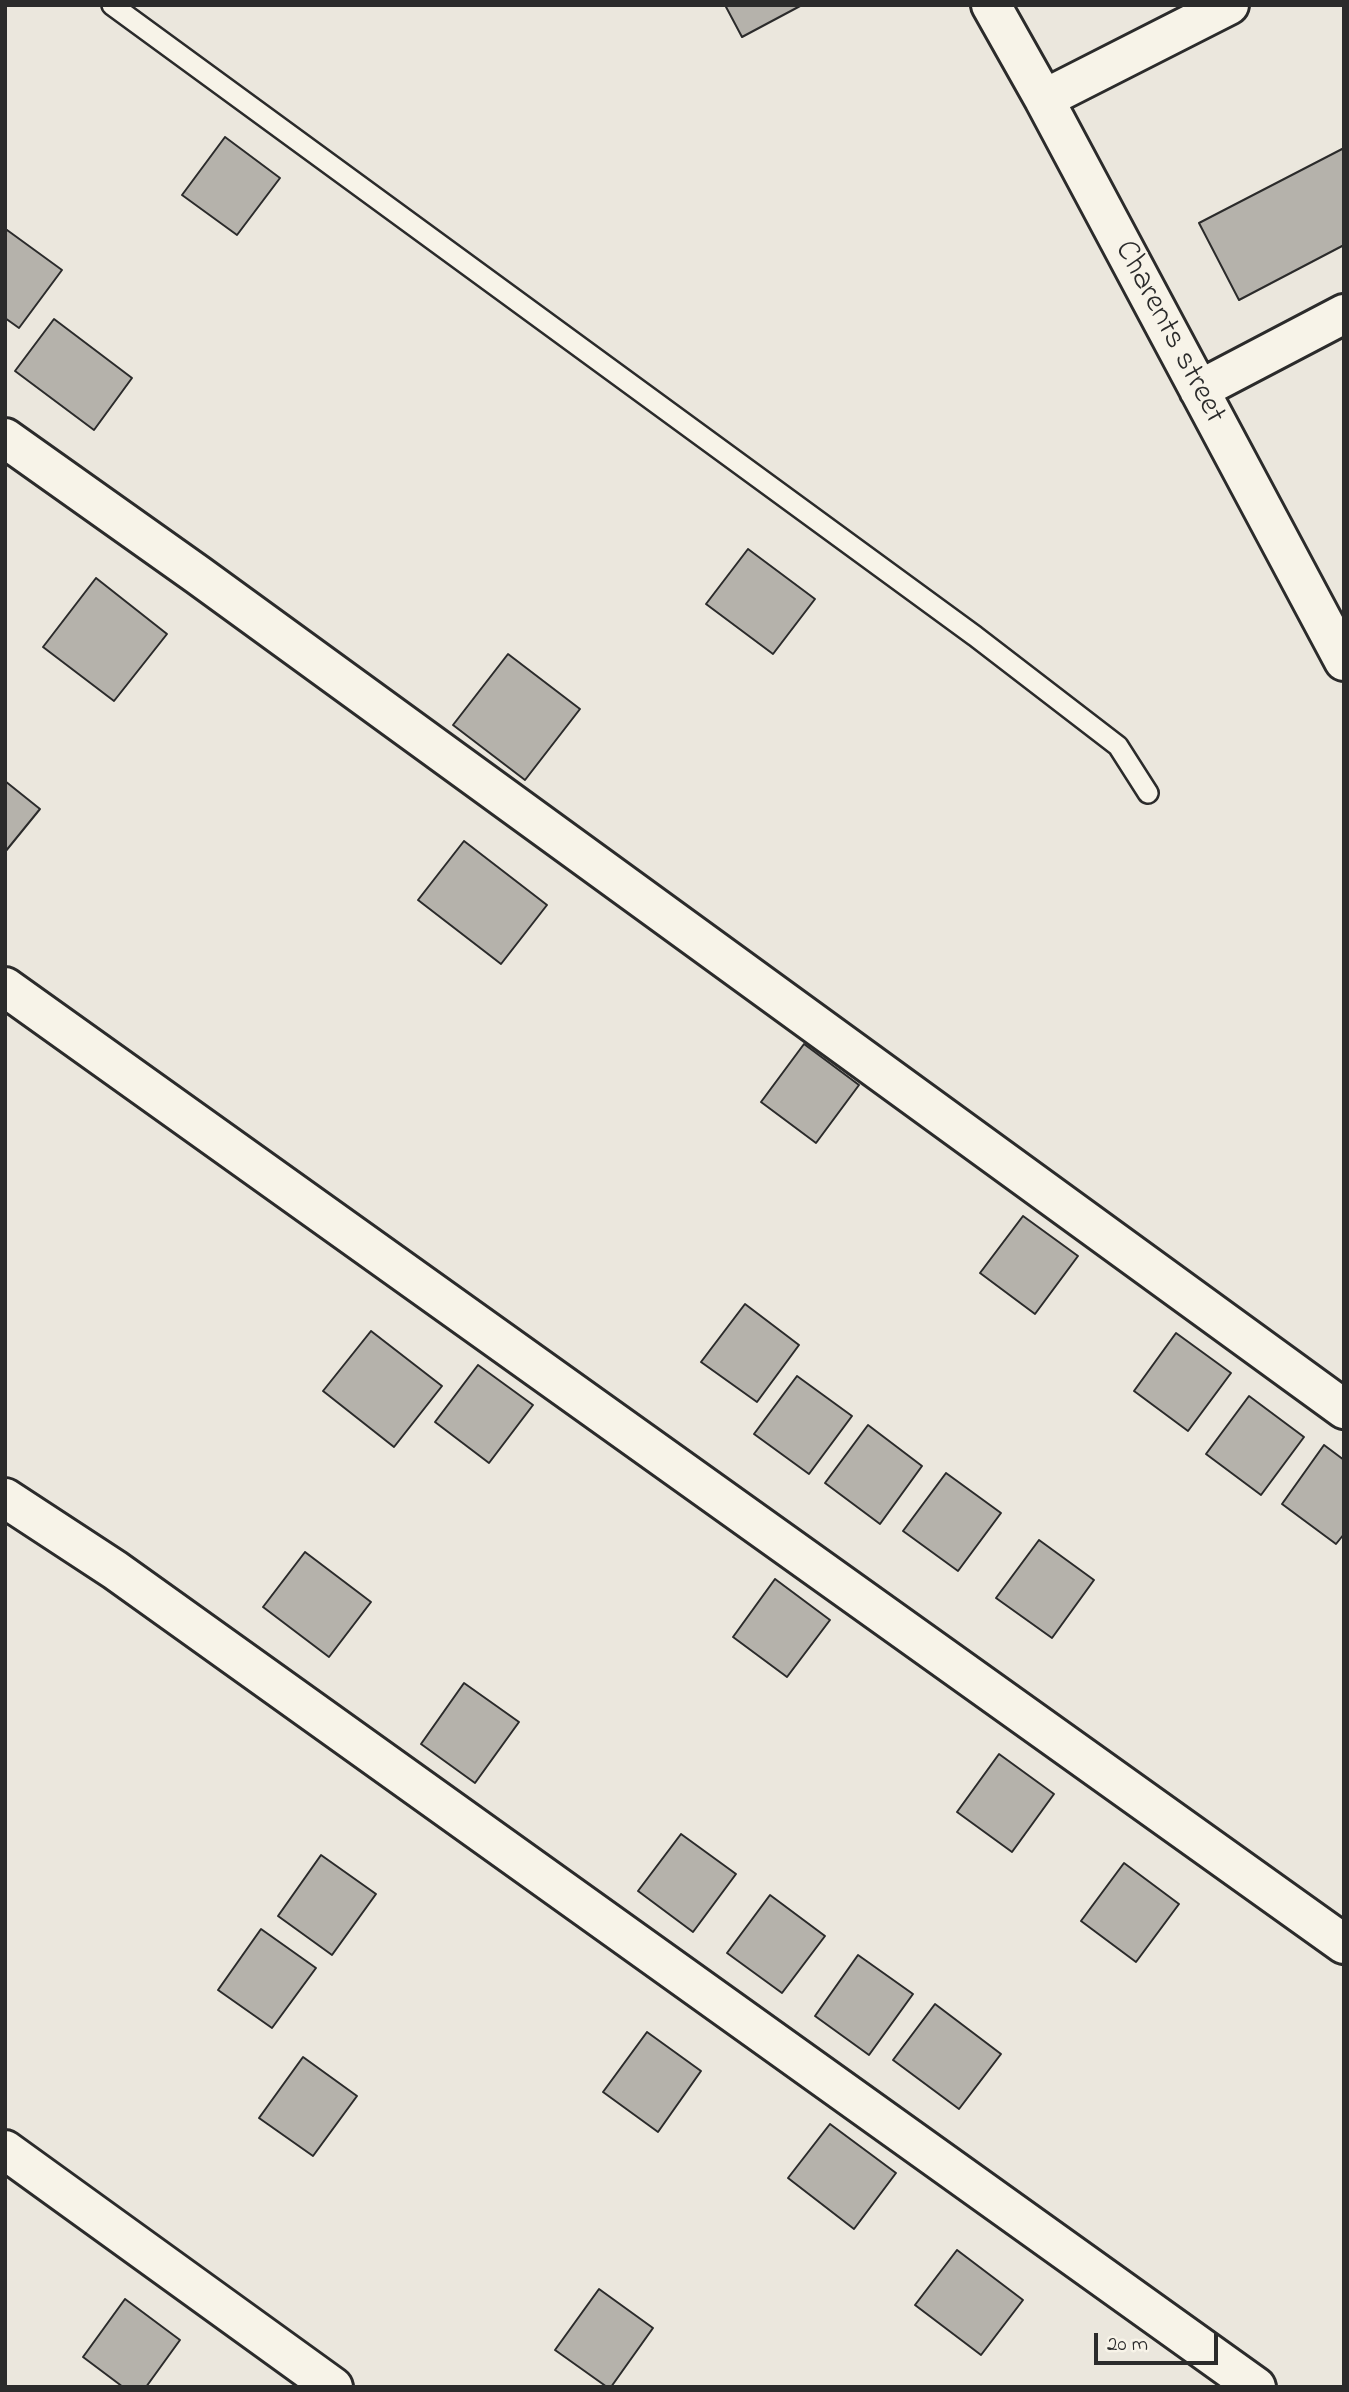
<!DOCTYPE html>
<html>
<head>
<meta charset="utf-8">
<style>
  body { margin:0 }
  #map { position:relative; width:1349px; height:2392px; overflow:hidden; background:#ebe7dd; font-family:"Indie Flower",sans-serif }
  canvas { display:block }
  .frame { position:absolute; inset:0; border:7px solid #2b2b2b; pointer-events:none }
  .scale { position:absolute; left:1094px; top:2333px; width:124px; height:32px; box-sizing:border-box; border:4px solid #2b2b2b; border-top:0; padding-left:9px; font-size:21px; line-height:24px; white-space:nowrap; color:#2b2b2b; -webkit-text-stroke:5px #f7f3e8; paint-order:stroke }
</style>
</head>
<body>
<div id="map">
<canvas width="1349" height="2392"></canvas>
<div class="frame"></div>
<div class="scale">20 m</div>
</div>
<script>
const g = document.querySelector('canvas').getContext('2d');
g.lineJoin = 'round';
function fillPath(path, color) { g.fillStyle = color; g.fill(path, 'evenodd'); }
const toPath = rows => new Path2D(rows.map(r => 'M' + r).join(''));
function stroke(path, color, width, dash) { g.strokeStyle = color; g.lineWidth = width; g.lineCap = dash ? 'butt' : 'round'; g.setLineDash(dash || []); g.stroke(path); }
function label(font, color, halo, rows, align = 'center') {
  g.font = font + ' "Indie Flower",sans-serif'; g.lineWidth = 5; g.setLineDash([]); g.textBaseline = 'middle'; g.strokeStyle = halo; g.fillStyle = color; for (const [text, x, y, turn = 0] of rows) {
    g.save(); g.translate(x, y); g.rotate((+turn || 0) * Math.PI / 180); g.textAlign = isNaN(turn) ? turn : align; if (halo) g.strokeText(text, 0, 0); g.fillText(text, 0, 0); g.restore();
  }
}
const building = toPath([
  [725,5,802,5,742,37,725,5],
  [225,137,280,178,237,235,182,195,225,137],
  [1344,148,1344,245,1239,300,1199,223,1344,148],
  [7,230,62,270,19,328,5,318,5,232,7,230],
  [54,319,132,378,94,430,15,371,54,319],
  [748,549,815,599,773,654,706,604,748,549],
  [96,578,167,634,114,701,43,647,96,578],
  [508,654,580,709,525,780,453,725,508,654],
  [5,781,40,809,5,852,5,781],
  [464,841,547,905,501,964,418,900,464,841],
  [804,1044,859,1085,816,1143,761,1102,804,1044],
  [1023,1216,1078,1256,1035,1314,980,1273,1023,1216],
  [745,1304,799,1345,757,1402,701,1362,745,1304],
  [371,1331,442,1386,394,1447,323,1391,371,1331],
  [1176,1333,1231,1373,1188,1431,1134,1391,1176,1333],
  [478,1365,533,1405,489,1463,435,1422,478,1365],
  [797,1376,852,1416,809,1474,754,1434,797,1376],
  [1249,1396,1304,1437,1261,1495,1206,1454,1249,1396],
  [868,1425,922,1466,880,1524,825,1483,868,1425],
  [1324,1445,1344,1460,1344,1534,1336,1544,1282,1504,1324,1445],
  [946,1473,1001,1513,958,1571,903,1531,946,1473],
  [1039,1540,1094,1580,1052,1638,996,1598,1039,1540],
  [305,1552,371,1602,329,1657,263,1607,305,1552],
  [775,1579,830,1620,787,1677,733,1637,775,1579],
  [464,1683,519,1722,475,1783,421,1744,464,1683],
  [999,1754,1054,1794,1012,1852,957,1812,999,1754],
  [681,1834,736,1874,693,1932,638,1891,681,1834],
  [321,1855,376,1894,332,1955,278,1916,321,1855],
  [1124,1863,1179,1904,1136,1962,1081,1921,1124,1863],
  [770,1895,825,1936,782,1993,727,1953,770,1895],
  [261,1929,316,1968,272,2028,218,1990,261,1929],
  [858,1955,913,1994,869,2055,815,2016,858,1955],
  [935,2004,1001,2054,959,2109,893,2060,935,2004],
  [647,2032,701,2071,658,2132,603,2092,647,2032],
  [303,2057,357,2096,313,2156,259,2118,303,2057],
  [830,2124,896,2173,854,2229,788,2178,830,2124],
  [957,2250,1023,2300,981,2355,915,2305,957,2250],
  [599,2289,653,2328,611,2387,607,2387,555,2350,599,2289],
  [125,2299,180,2340,146,2387,123,2387,83,2357,125,2299]
]);
fillPath(building, '#b5b2ab');
stroke(building, '#2b2b2b', 2);
const lane = toPath([
  [112,5,975,636,1118,746,1148,793]
]);
const street = toPath([
  [991,5,1044,99,1344,661],
  [1044,99,1229,5],
  [1199,390,1344,314],
  [5,438,198,575,1344,1409],
  [5,987,1344,1944],
  [5,1498,115,1570,1256,2387],
  [5,2150,333,2387]
]);
stroke(lane, '#2b2b2b', 24);
stroke(street, '#2b2b2b', 44);
stroke(lane, '#f7f3e8', 19);
stroke(street, '#f7f3e8', 38);
label('32px', '#2b2b2b', '#f7f3e8', [
  ["Charents street",1168,333,62]
]);
</script>
</body>
</html>
